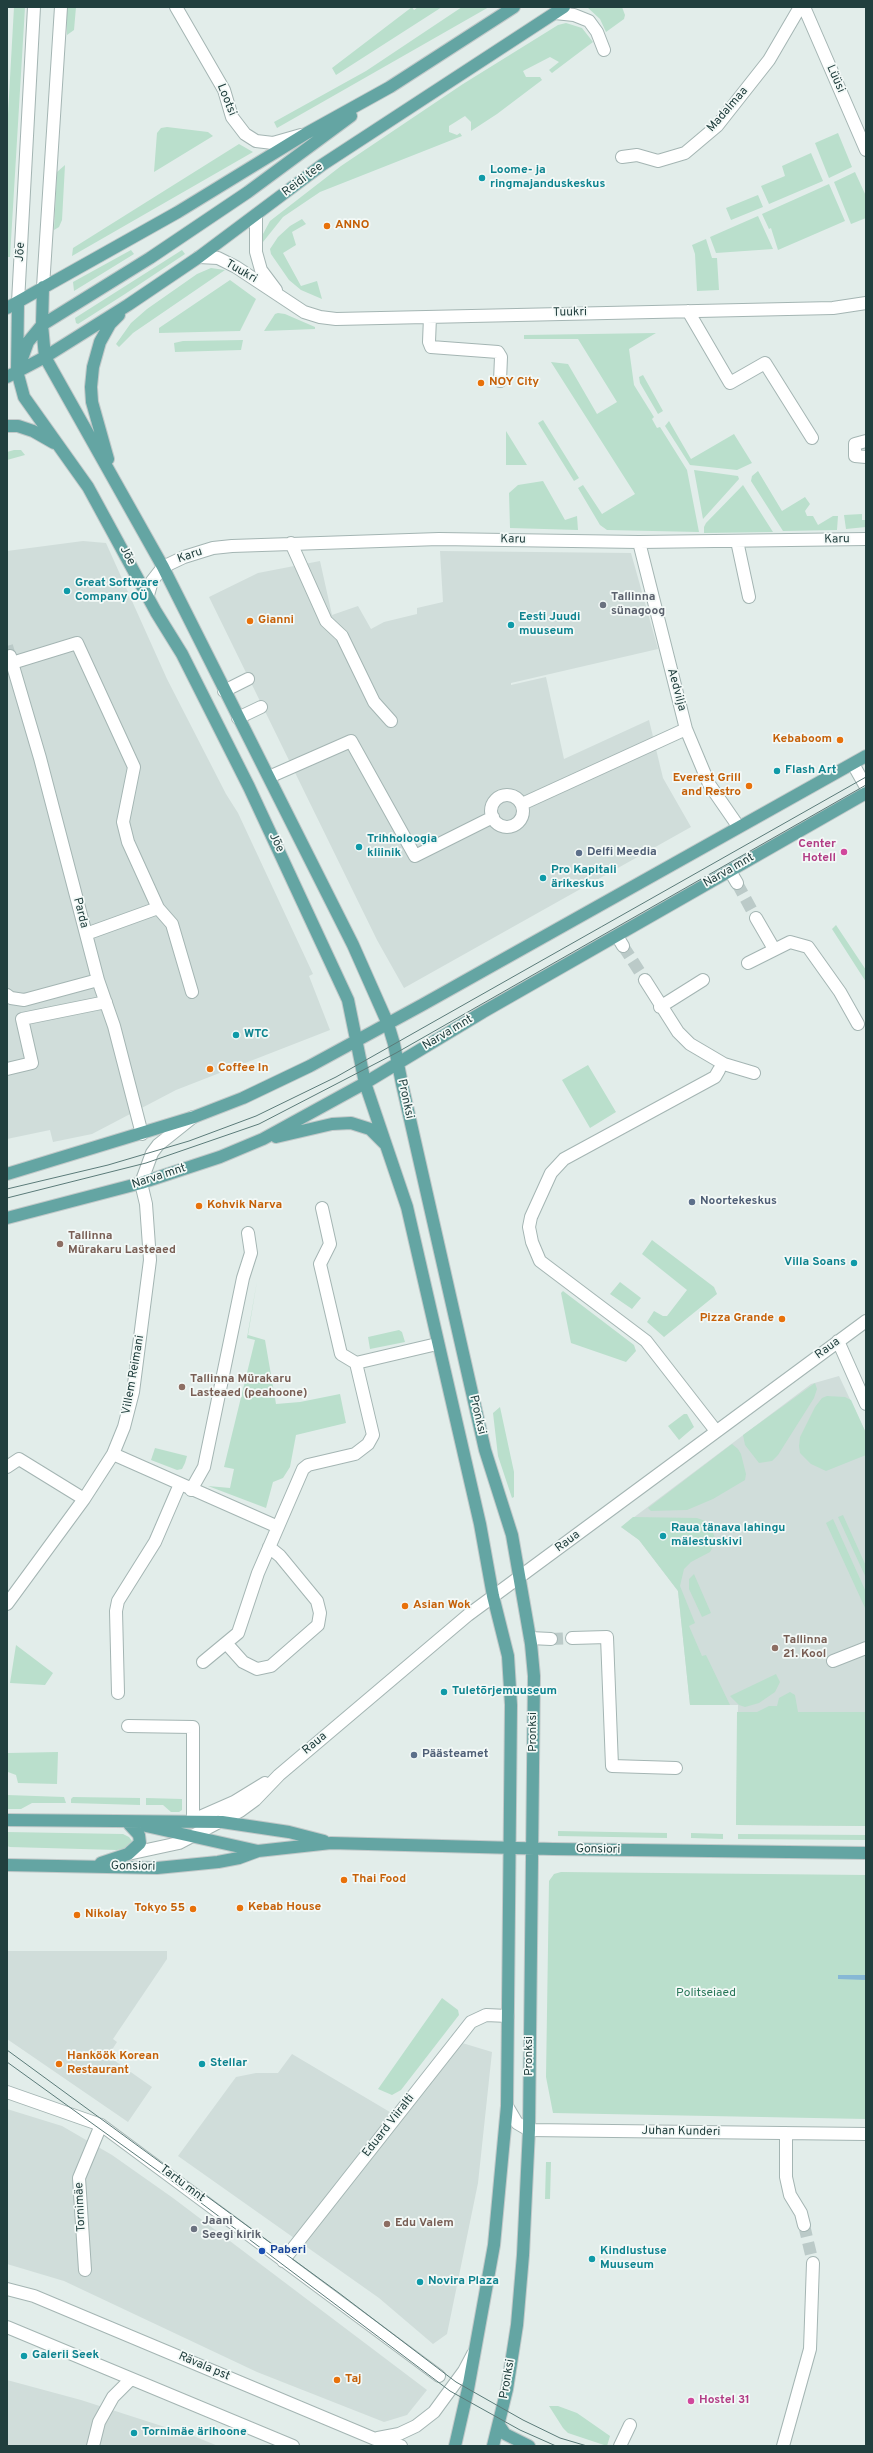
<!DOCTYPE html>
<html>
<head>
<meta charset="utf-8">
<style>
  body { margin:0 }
  #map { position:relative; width:873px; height:2453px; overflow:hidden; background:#e2edea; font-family:Overpass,sans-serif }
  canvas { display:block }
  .frame { position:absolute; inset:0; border:8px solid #213f3e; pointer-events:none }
</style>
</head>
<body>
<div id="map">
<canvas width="873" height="2453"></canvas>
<div class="frame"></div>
</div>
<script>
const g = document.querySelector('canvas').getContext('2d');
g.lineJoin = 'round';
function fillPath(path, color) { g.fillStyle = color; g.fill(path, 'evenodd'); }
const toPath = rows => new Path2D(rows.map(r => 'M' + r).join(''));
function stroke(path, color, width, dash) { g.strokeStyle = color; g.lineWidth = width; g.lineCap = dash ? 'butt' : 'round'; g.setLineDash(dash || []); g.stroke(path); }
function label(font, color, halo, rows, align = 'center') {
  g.font = font + ' Overpass,sans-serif'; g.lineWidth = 3.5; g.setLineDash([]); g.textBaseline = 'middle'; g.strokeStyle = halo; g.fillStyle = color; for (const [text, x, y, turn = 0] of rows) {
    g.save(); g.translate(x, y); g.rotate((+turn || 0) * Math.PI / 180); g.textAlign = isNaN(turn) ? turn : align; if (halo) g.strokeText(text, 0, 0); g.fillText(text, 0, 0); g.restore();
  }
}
fillPath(toPath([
  [83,541,106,543,167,679,226,794,238,813,313,974,309,976,330,1030,176,1090,92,1134,53,1142,50,1130,7,1139,7,551],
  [440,551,631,553,658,649,511,683,511,685,546,677,564,759,649,720,663,778,691,827,404,988,377,940,209,597,258,573,320,561,332,615,358,606,371,629,384,622,417,614,417,608,443,602],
  [839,1376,866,1433,866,1826,736,1825,738,1705,690,1705,678,1591,639,1540,621,1527,811,1384],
  [7,1951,167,1951,167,1959,113,2039,117,2042,108,2056,152,2087,128,2122,7,2039],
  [459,2042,492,2052,478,2183,447,2334,433,2344,379,2298,178,2156,236,2077,256,2073,278,2073,292,2054,400,2118],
  [7,2109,62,2126,112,2155,173,2198,427,2390,407,2415,384,2422,257,2372,64,2281,7,2264],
  [7,2380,81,2400,196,2437,218,2446,7,2446]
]), '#d0ddda');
fillPath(toPath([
  [14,7,25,7,10,257,7,257,7,132],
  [67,7,76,7,74,30,67,35],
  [412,7,414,10,418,7,442,7,336,75,332,68],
  [462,7,489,7,277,128,274,122,366,71],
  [587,7,622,7,625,15,624,19,606,32,600,19],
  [566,23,582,28,593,42,552,73,549,70,559,62,550,57,523,71,526,77,540,77,542,80,497,114,471,131,471,122,465,116,449,126,449,132,457,135,460,133,462,136,320,192,283,217,263,242,263,234,270,221,341,166,463,84,558,25],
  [167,127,208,132,213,136,154,172,157,133,161,128],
  [838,133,852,167,829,178,815,143],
  [239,144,253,152,72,256,73,248],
  [811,153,823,181,769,204,761,186,785,176,782,166],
  [65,165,62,220,59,227,54,230,57,172],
  [855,172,866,196,866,218,851,224,834,182],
  [829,184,845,221,778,250,771,228,769,229,762,214],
  [758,195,763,207,731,220,726,208],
  [758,216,773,249,716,253,710,237],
  [302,219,306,224,292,232,296,245,283,253,301,286,317,281,322,299,301,290,289,280,271,254,270,249,278,237,290,226],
  [706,239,712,258,717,258,719,290,697,291,695,254,692,245],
  [131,250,134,254,74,291,73,282],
  [182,250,185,254,125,294,78,324,76,323,75,318],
  [211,268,225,270,133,333,119,347,116,344,131,323,147,309,197,274],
  [230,280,256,299,240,331,159,333,159,328],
  [278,313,285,314,315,327,315,329,264,331,275,314],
  [656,333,629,349,634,385,654,417,652,419,657,428,660,427,687,470,699,532,607,530,600,525,578,488,583,485,602,514,635,494,551,362,568,364,597,414,617,402,578,339,524,339,524,335],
  [243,340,241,350,175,352,174,343,183,341],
  [643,375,663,411,658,414,640,383,639,377],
  [543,420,579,478,574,481,538,423],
  [669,421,691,459,734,434,752,463,737,470,690,465,665,426],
  [506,431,527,465,506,465],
  [14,450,21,450,25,455,7,460,7,452],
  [694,470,738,476,739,479,703,519],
  [758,471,782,511,805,497,810,504,805,511,807,516,813,516,818,525,833,516,838,516,837,530,783,531,751,481,752,476],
  [543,481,565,520,577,516,578,530,510,528,509,493,518,485],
  [743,485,773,532,704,533,704,527,706,523],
  [862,514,862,520,866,520,866,527,846,529,844,515],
  [836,925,866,970,866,982,832,929],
  [588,1065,616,1112,590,1128,562,1080],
  [652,1240,714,1287,717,1294,664,1337,647,1322,654,1311,663,1316,667,1316,687,1290,642,1254],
  [257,1281,248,1335,265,1340,276,1404,300,1402,340,1394,346,1423,296,1435,290,1467,283,1478,273,1482,266,1508,208,1486,230,1488,234,1469,224,1467,255,1340,247,1338],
  [620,1282,641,1298,632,1309,610,1294],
  [563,1291,634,1345,636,1351,626,1362,571,1343,561,1293],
  [399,1330,402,1332,405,1342,370,1349,368,1337],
  [815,1383,817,1389,814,1398,778,1455,772,1461,759,1463,745,1445,743,1435],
  [827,1396,845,1397,851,1400,866,1433,866,1455,826,1471,811,1464,800,1453,799,1446,800,1437,815,1407,822,1398],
  [500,1407,514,1472,514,1497,512,1498,498,1456,493,1413],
  [684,1414,687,1414,694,1427,679,1440,668,1426],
  [732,1444,738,1449,741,1454,746,1474,745,1480,713,1499,687,1510,651,1511,648,1508],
  [155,1448,187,1456,185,1463,182,1469,177,1470,151,1460],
  [843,1515,866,1566,866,1578,838,1517],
  [633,1517,697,1518,705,1521,712,1530,716,1541,710,1552,691,1562,684,1569,680,1586,695,1623,689,1626,702,1656,706,1655,730,1705,690,1705,678,1591,639,1540,621,1527],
  [833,1519,866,1592,866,1610,826,1523],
  [694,1574,711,1613,702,1617,689,1589,689,1579],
  [16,1645,53,1673,45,1685,10,1683],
  [776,1674,780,1682,775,1692,759,1703,745,1707,739,1705,730,1696],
  [790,1692,795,1695,798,1712,866,1712,866,1826,736,1825,737,1712,757,1712,769,1706,777,1706,779,1698],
  [58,1752,57,1784,18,1783,16,1775,8,1772,8,1753],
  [7,1795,64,1797,66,1803,32,1803,21,1809,7,1809],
  [73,1797,140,1798,140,1805,71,1803,71,1799],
  [146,1798,182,1799,182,1810,179,1812,171,1812,163,1805,146,1805],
  [558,1831,667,1833,667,1838,558,1836],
  [7,1832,123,1834,129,1837,132,1841,127,1848,117,1850,10,1847,7,1846],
  [691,1833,723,1834,723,1839,691,1838],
  [738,1834,866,1835,866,1840,738,1839],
  [561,1872,866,1875,866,2119,553,2113,546,2077,549,1881,554,1874],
  [442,1998,458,2010,459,2015,401,2090,392,2095,378,2089],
  [546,2162,551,2162,550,2199,545,2199],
  [549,2406,558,2406,577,2413,610,2436,607,2446,568,2433,563,2428]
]), '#badfcc');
fillPath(toPath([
  [838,1975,866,1975,866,1980,838,1979]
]), '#87b8d5');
stroke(toPath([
  [7,646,10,656],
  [737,883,756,918],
  [623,946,645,980],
  [551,1639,572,1638],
  [804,2225,813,2263]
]), '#bbcac8', 12, [12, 6]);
const minor = toPath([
  [176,7,224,90,232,117,245,134,256,141,273,143,301,135],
  [804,7,866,150],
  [555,13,574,15,589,21,597,32,604,50],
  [622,157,637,155,658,161,685,153,717,126,769,60,800,7],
  [256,215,256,252,261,270,276,290],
  [199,257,218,258,236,267,304,312,320,317,336,319,833,308,866,303],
  [43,287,61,7],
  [18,302,34,7],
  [688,311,730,383,765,363,812,438],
  [430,317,429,342,431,347,498,352,501,357,500,381],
  [866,441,855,444,855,456,866,457],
  [737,541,749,597],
  [639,542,686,729,709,784,738,826],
  [291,543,326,621,342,636,374,702,391,721],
  [148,595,152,581,163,567,184,557,213,548,232,546,439,539,639,542,866,539],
  [10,656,40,758,98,980,114,1026,142,1134],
  [12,663,77,643,134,767,123,822,128,842,158,908,86,934],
  [224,691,248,679],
  [238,718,261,707],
  [853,764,866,787],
  [269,777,351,741,415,856,493,817],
  '491 811a16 16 0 1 1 32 0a16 16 0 1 1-32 0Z',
  [522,804,686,729],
  [730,871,737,883],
  [158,908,172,924,192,992],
  [756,918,774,949],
  [617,936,623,946],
  [748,963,790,942,808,947,840,992,858,1024],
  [645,980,678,1032,690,1044,724,1064,754,1073],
  [7,995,11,998,24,1000,98,980],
  [660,1007,703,980],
  [7,1069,32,1063,22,1019,106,1002],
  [322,1208,330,1244,320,1264,341,1354,356,1363],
  [838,1341,866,1404],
  [716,1431,646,1341,540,1261,532,1242,529,1227,531,1217,551,1173,564,1159,715,1077,719,1070],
  [113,1454,278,1527],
  [7,1467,19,1459,84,1499],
  [191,1490,204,1467,243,1278,251,1253,248,1233],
  [7,1604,84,1499,113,1454,124,1427,133,1392,150,1260,146,1204,141,1183,152,1153,158,1145,193,1117],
  [530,1638,551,1639],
  [572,1638,607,1637,612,1766,676,1768],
  [226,1643,243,1662,257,1669,271,1666,318,1625,320,1613,317,1601,280,1556,269,1547],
  [833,1661,866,1648],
  [203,1662,238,1633,258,1573,303,1469,308,1465,355,1454,368,1444,373,1435,356,1363,437,1344],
  [118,1693,116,1611,118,1601,155,1542,180,1484],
  [128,1726,193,1727,193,1820,234,1802,265,1783],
  [128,1854,179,1843,240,1811,255,1800,279,1775,468,1615,866,1321],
  [7,2092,101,2125,439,2376],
  [507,2106,517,2123,529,2130,866,2134],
  [786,2133,786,2177,790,2195,801,2213,804,2225],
  [283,2261,471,2022,486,2015,508,2016],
  [85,2270,79,2178,101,2125],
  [7,2289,34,2296,375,2439,401,2446],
  [7,2327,293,2446],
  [378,2438,399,2434,416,2426,434,2412,464,2371,473,2354],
  [93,2446,99,2422,113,2397,131,2379],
  [620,2446,630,2425],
  [783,2446,810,2349,813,2263]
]);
const major = toPath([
  [43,287,42,325,45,357,163,567,353,945,388,1024,394,1044,402,1084,485,1450,512,1535,531,1644,534,1676,529,2130,523,2255,517,2325,507,2389,493,2446],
  [18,302,17,371,24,397,88,487,156,612,182,654,249,787,348,1000,365,1083,407,1207,480,1524,493,1596,508,1656,511,1705,507,2106,494,2245,468,2389,455,2446],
  [7,308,178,212,307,133,390,87,514,7],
  [20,364,28,342,42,325,150,258,248,192,351,116],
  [7,377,45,357,128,305,199,257,322,165,564,7],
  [7,426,18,426,33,431,54,443],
  [108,459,92,402,91,387,93,367,100,342,110,324,119,315],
  [276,1137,332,1124,351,1123,370,1129,385,1144],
  [7,1174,194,1117,243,1098,310,1066,422,1005,866,756],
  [7,1218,141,1183,220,1157,263,1139,365,1083,483,1012,866,793],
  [7,1820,222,1822,289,1832,324,1841],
  [146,1826,258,1851],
  [101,1863,128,1854,140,1843,139,1835,127,1822],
  [7,1865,157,1868,218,1862,239,1858,258,1851,331,1843,553,1849,866,1853],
  [499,2425,505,2434,529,2446]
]);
stroke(minor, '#a4b5b3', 14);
stroke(major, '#c1c9c9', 14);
stroke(minor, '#fff', 12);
stroke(major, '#64a5a3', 12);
stroke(toPath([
  [7,1189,108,1165,189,1141,256,1116,336,1077,866,777],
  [7,1198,146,1163,259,1124,396,1053,866,785],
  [7,2050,339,2293,456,2382,523,2420,560,2438,587,2446],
  [7,2062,172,2181,450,2391,520,2430,556,2446]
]), '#5b7b79', 1);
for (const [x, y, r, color] of [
  [482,178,4,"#0f9aa8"],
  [327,226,4,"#e8710a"],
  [481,383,4,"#e8710a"],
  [67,591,4,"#0f9aa8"],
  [603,605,4,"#6b7280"],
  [250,621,4,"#e8710a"],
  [511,625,4,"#0f9aa8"],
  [840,740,4,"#e8710a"],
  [777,771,4,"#0f9aa8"],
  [749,786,4,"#e8710a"],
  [359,847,4,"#0f9aa8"],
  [844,852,4,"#d1479c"],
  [579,853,4,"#5c6f8a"],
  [543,878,4,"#0f9aa8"],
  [236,1035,4,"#0f9aa8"],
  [210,1069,4,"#e8710a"],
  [692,1202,4,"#5c6f8a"],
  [199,1206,4,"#e8710a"],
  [60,1244,4,"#8d6e63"],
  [854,1263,4,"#0f9aa8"],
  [782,1319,4,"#e8710a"],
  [182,1387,4,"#8d6e63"],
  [663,1536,4,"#0f9aa8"],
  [405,1606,4,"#e8710a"],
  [775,1648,4,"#8d6e63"],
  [444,1692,4,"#0f9aa8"],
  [414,1755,4,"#5c6f8a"],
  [344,1880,4,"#e8710a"],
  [240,1908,4,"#e8710a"],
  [193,1909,4,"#e8710a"],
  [77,1915,4,"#e8710a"],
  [59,2064,4,"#e8710a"],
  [202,2064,4,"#0f9aa8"],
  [387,2224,4,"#8d6e63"],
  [194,2229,4,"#6b7280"],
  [262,2251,4,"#1a4fb4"],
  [592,2259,4,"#0f9aa8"],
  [420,2282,4,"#0f9aa8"],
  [24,2356,4,"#0f9aa8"],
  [337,2380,4,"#e8710a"],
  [691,2401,4,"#d1479c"],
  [134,2433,4,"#0f9aa8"]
]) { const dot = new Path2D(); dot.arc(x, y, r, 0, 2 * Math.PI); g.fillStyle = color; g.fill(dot); stroke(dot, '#f3f9f7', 1.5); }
label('12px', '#213f3e', '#f3f9f7', [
  ["Lüüsi",835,79,66],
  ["Lootsi",226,100,68],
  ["Madalmaa",728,110,-49],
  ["Reidi tee",303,180,-37],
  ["Jõe",21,252,-86],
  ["Tuukri",241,272,30],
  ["Tuukri",570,313,-1],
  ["Karu",513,540,1],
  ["Karu",837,540,-1],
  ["Jõe",127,556,62],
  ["Karu",190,556,-19],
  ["Aedvilja",676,690,75],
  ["Jõe",276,843,64],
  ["Narva mnt",729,871,-30],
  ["Parda",80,913,76],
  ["Narva mnt",448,1033,-31],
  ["Pronksi",405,1099,78],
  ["Narva mnt",159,1177,-18],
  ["Raua",828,1349,-36],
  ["Villem Reimani",134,1375,-80],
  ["Pronksi",477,1415,77],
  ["Raua",568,1542,-37],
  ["Pronksi",534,1732,-90],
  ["Raua",315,1744,-40],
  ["Gonsiori",598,1850,1],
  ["Gonsiori",133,1867,1],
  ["Pronksi",530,2056,-90],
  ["Eduard Viiralti",389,2126,-52],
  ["Juhan Kunderi",681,2132,1],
  ["Tartu mnt",182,2184,37],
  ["Tornimäe",81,2207,-93],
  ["Rävala pst",204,2367,23],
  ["Pronksi",508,2379,-80]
]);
label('bold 12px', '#0d838f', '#f3f9f7', [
  ["Loome- ja",490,171],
  ["ringmajanduskeskus",490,185],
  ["Great Software",75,584],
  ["Company OÜ",75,598],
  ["Eesti Juudi",519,618],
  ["muuseum",519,632],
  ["Flash Art",785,771],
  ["Trihholoogia",367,840],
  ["kliinik",367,854],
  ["Pro Kapitali",551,871],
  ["ärikeskus",551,885],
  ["WTC",244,1035],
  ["Villa Soans",846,1263,"right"],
  ["Raua tänava lahingu",671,1529],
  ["mälestuskivi",671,1543],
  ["Tuletõrjemuuseum",452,1692],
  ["Stellar",210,2064],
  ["Kindlustuse",600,2252],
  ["Muuseum",600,2266],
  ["Novira Plaza",428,2282],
  ["Galerii Seek",32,2356],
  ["Tornimäe ärihoone",142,2433]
], 'left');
label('bold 12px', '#c56008', '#f3f9f7', [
  ["ANNO",335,226],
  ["NOY City",489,383],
  ["Gianni",258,621],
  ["Kebaboom",832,740,"right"],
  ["Everest Grill",741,779,"right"],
  ["and Restro",741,793,"right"],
  ["Coffee In",218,1069],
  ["Kohvik Narva",207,1206],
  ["Pizza Grande",774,1319,"right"],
  ["Asian Wok",413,1606],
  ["Thai Food",352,1880],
  ["Kebab House",248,1908],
  ["Tokyo 55",185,1909,"right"],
  ["Nikolay",85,1915],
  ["Hanköök Korean",67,2057],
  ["Restaurant",67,2071],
  ["Taj",345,2380]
], 'left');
label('bold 12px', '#5b616d', '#f3f9f7', [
  ["Tallinna",611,598],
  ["sünagoog",611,612],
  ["Jaani",202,2222],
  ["Seegi kirik",202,2236]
], 'left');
label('bold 12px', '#b23c85', '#f3f9f7', [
  ["Center",836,845],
  ["Hotell",836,859],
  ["Hostel 31",699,2401,"left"]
], 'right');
label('bold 12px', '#4e5e75', '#f3f9f7', [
  ["Delfi Meedia",587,853],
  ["Noortekeskus",700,1202],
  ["Päästeamet",422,1755]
], 'left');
label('bold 12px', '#785e54', '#f3f9f7', [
  ["Tallinna",68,1237],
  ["Mürakaru Lasteaed",68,1251],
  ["Tallinna Mürakaru",190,1380],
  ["Lasteaed (peahoone)",190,1394],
  ["Tallinna",783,1641],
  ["21. Kool",783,1655],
  ["Edu Valem",395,2224]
], 'left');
label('12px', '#297859', '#f3f9f7', [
  ["Politseiaed",706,1994]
]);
label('bold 12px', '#164399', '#f3f9f7', [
  ["Paberi",270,2251]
], 'left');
</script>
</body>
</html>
